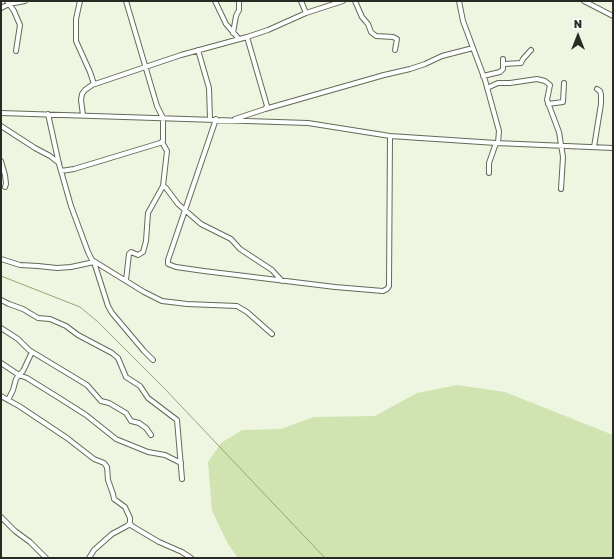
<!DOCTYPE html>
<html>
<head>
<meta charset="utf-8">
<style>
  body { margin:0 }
  #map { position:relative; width:614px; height:559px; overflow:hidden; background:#eef6e1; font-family:"Golos Text",sans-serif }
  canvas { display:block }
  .frame { position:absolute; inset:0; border:2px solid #282b23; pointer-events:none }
  .north { position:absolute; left:558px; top:16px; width:40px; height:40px; -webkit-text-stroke:3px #fff; paint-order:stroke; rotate:0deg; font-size:11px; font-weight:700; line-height:16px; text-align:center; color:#282b23 }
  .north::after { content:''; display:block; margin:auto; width:14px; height:18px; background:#282b23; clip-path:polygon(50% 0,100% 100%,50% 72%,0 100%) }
</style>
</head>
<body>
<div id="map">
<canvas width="614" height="559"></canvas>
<div class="frame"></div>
<div class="north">N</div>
</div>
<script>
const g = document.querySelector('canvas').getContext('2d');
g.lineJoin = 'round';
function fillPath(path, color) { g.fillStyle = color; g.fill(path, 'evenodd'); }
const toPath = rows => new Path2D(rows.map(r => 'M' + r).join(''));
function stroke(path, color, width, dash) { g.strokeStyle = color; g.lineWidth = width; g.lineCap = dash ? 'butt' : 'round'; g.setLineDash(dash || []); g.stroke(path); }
fillPath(toPath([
  [457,385,505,392,613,435,613,558,238,558,228,544,212,511,208,462,221,443,242,430,281,429,314,417,375,416,417,393]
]), '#d0e3b1');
stroke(toPath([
  [1,276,80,307,98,322,164,388,325,558]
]), '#94a873', 1);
const minor = toPath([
  [7,1,14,11,20,25,16,51],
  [80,1,76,19,76,41,90,72,94,84],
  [215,1,226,24,239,39],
  [301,1,306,13],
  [355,1,362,17,368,24,371,32,376,36,393,37,397,39,395,50],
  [459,1,463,21,485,80,499,131,498,143],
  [584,1,613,16],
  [1,8,9,4,25,1],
  [233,33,236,16,239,10,239,1],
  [198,50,209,88,210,119],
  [504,64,521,63,523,59,531,50],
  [483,76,500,72,503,69,503,59],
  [487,88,498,83,510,83,537,79,545,81,550,85,547,100,559,132,563,157,561,189],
  [548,104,563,102,564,83],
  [265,109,384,75,410,69,425,64,442,56,473,48],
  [1,113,308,123,390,136,496,143,613,148],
  [48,114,59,164,71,206,88,252,92,260,144,292,162,301,187,304,237,306,247,312,272,334],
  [83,115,81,100,82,94,85,90,92,85,181,55,247,37,268,30,306,13,343,1],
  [216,119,168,260,168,264,176,267,204,271,335,287,383,291,387,289,389,286,390,136],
  [235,119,265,109,267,106,247,37],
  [1,126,35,148,50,156,59,163],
  [594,147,601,104,601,95,600,91,597,89],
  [1,161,5,175,6,184,5,187],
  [61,171,74,169,160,143,163,141,163,118,157,106,126,1],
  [489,173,489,163,496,143],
  [163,186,166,188,178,204,201,224,231,239,240,249,272,270,282,281],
  [1,259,20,265,38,266,57,268,71,267,94,262,108,306,112,313,144,351,153,360],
  [126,280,129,254,131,252,138,255,143,252,146,241,148,213,163,186,167,151,162,142],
  [1,300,9,304,23,309,38,318,50,319,66,326,78,335,112,353,118,358,126,377,140,386,148,398,177,420,182,479],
  [1,328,18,339,29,350,87,385,101,401,109,403,126,413,131,421,139,423,146,428,151,435],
  [32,352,23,371,19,375,27,378,56,396,86,415,116,439,148,452,165,455,181,463],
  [1,363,19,375,16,379,13,390,8,400],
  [1,396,19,406,67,438,94,459,104,463,107,467,108,480,113,494,114,499,125,507,130,518,130,523,132,526,159,542,182,552,191,558],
  [1,517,15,531,30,542,46,558],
  [89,558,94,550,112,534,127,526,130,523]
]);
stroke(minor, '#636a57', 6);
stroke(minor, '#fff', 4);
</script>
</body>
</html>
